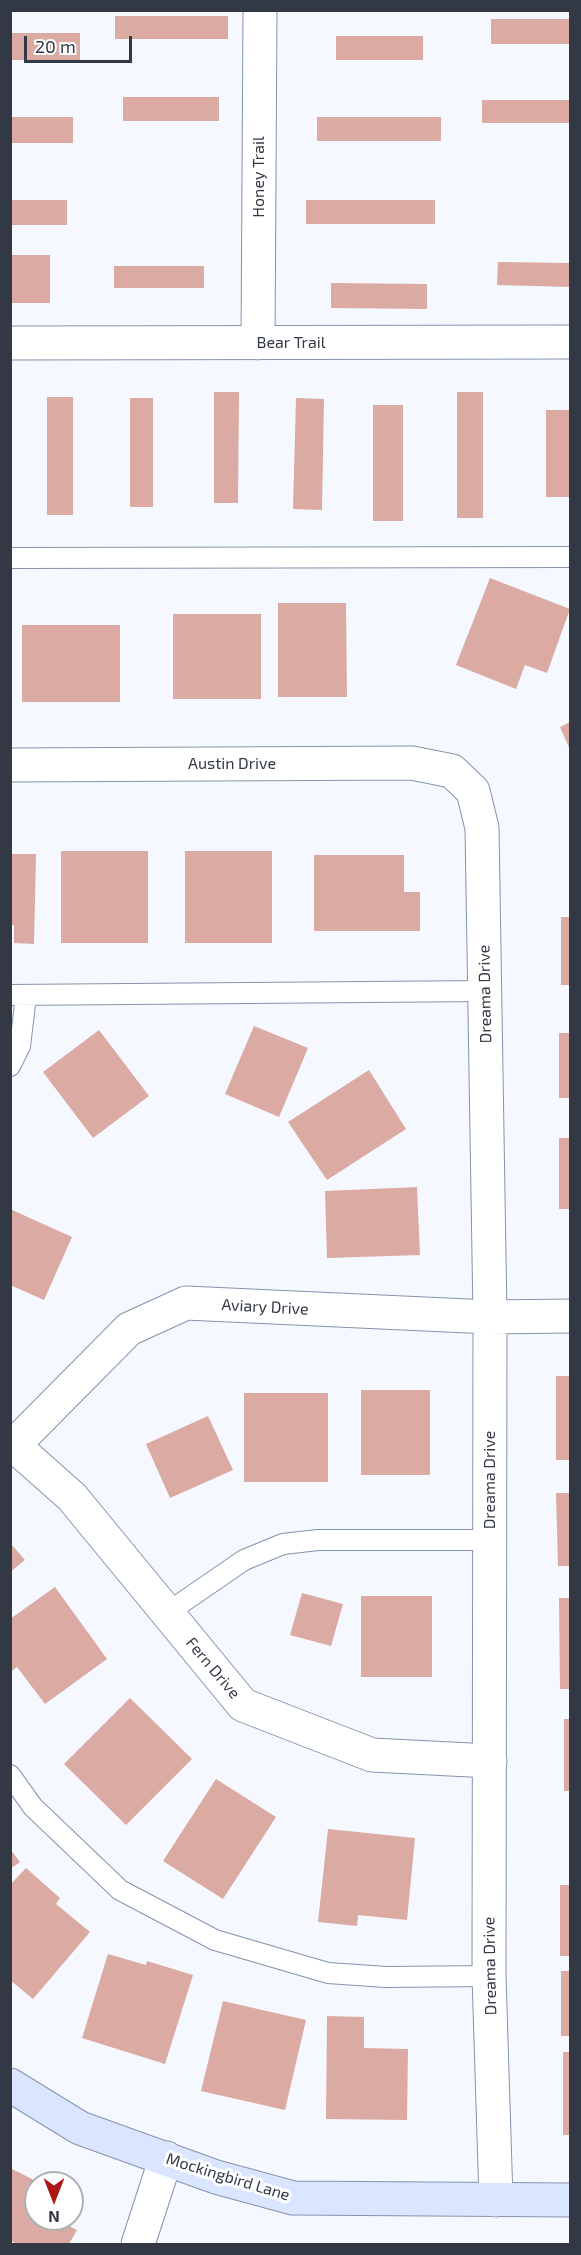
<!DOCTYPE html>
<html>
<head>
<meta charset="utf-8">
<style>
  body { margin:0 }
  #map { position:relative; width:581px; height:2255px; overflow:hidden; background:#f5f8fe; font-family:"Exo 2",sans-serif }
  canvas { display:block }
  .frame { position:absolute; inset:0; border:12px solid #333944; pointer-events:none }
  .north { position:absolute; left:24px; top:2171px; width:60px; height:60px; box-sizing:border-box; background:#fff; border:2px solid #adb0b4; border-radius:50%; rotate:180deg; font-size:16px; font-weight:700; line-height:24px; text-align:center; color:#333944 }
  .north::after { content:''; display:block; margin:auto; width:21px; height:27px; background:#aa1715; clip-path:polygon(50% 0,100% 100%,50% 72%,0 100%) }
  .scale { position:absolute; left:24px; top:36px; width:108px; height:27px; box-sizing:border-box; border:3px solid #333944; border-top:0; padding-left:8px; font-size:18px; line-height:21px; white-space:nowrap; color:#333944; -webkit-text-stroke:4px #fff; paint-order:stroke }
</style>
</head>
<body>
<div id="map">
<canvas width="581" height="2255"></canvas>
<div class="frame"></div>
<div class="north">N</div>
<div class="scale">20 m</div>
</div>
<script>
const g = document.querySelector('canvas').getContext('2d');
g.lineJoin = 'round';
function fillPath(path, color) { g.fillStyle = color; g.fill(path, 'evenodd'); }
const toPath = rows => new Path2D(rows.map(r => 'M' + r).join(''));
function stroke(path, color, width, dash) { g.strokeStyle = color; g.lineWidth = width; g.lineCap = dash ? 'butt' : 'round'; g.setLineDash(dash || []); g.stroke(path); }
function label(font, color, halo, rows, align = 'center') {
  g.font = font + ' "Exo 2",sans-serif'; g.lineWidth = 6; g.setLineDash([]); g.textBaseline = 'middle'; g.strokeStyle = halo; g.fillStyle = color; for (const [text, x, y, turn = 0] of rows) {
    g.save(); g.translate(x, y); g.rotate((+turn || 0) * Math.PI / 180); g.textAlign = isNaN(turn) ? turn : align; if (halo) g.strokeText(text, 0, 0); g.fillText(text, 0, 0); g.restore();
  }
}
fillPath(toPath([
  [115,16,228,16,228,39,115,39],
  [491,19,570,19,570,44,491,44],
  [10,33,80,33,80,60,10,60],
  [336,36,423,36,423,60,336,60],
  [123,97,219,97,219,121,123,121],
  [482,100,570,100,570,123,482,123],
  [10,117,73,117,73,143,10,143],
  [317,117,441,117,441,141,317,141],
  [10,200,67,200,67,225,10,225],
  [306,200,435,200,435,224,306,224],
  [10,255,50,255,50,303,10,303],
  [498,262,570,263,570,287,497,285],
  [114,266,204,266,204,288,114,288],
  [331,283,427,284,427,309,331,308],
  [214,392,239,392,238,503,214,503],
  [457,392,483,392,483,518,457,518],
  [47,397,73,397,73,515,47,515],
  [130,398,153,398,153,507,130,507],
  [296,398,324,399,322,510,293,509],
  [373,405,403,405,403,521,373,521],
  [546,410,570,410,570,497,546,497],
  [490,578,570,609,547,673,525,665,516,689,456,665],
  [278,603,346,603,347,697,278,697],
  [173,614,261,614,261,699,173,699],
  [22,625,120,625,120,702,22,702],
  [570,722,570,750,560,727],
  [61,851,148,851,148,943,61,943],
  [185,851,272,851,272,943,185,943],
  [10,854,36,854,34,944,14,943,14,925,10,925],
  [314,855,404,855,404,892,420,892,420,931,314,931],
  [561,917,570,917,570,985,561,985],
  [254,1026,308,1048,279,1117,225,1094],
  [99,1030,149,1096,93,1138,43,1072],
  [559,1033,570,1033,570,1098,559,1098],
  [369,1070,406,1129,327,1180,288,1122],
  [559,1138,570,1138,570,1209,559,1209],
  [417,1187,420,1255,327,1258,325,1191],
  [10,1209,72,1237,44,1300,10,1285],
  [556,1376,570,1376,570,1460,556,1460],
  [361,1390,430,1390,430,1475,361,1475],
  [244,1393,328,1393,328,1482,244,1482],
  [208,1416,233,1470,170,1498,146,1444],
  [556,1493,570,1493,570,1566,558,1566],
  [10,1543,25,1560,10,1572],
  [55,1587,107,1659,45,1704,17,1667,10,1672,10,1619],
  [302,1593,343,1604,331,1646,290,1635],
  [361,1596,432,1596,432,1677,361,1677],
  [559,1598,570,1598,570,1689,560,1689],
  [130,1698,192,1759,126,1825,64,1764],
  [564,1719,570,1719,570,1791,564,1791],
  [216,1779,276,1817,223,1899,163,1861],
  [328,1829,415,1838,407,1920,358,1915,357,1926,318,1922],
  [10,1849,20,1862,10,1869],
  [26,1868,60,1898,56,1904,90,1932,33,1999,10,1980,10,1885],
  [560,1885,570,1885,570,1956,560,1956],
  [108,1954,146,1965,147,1961,193,1975,165,2064,82,2038],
  [561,1971,570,1971,570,2036,561,2036],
  [223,2001,306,2020,285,2110,201,2091],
  [327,2016,364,2017,364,2048,408,2049,407,2120,326,2119],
  [563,2052,570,2052,570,2135,563,2135],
  [10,2168,40,2183,36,2183,36,2219,55,2219,77,2230,69,2244,18,2244,10,2241]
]), '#daaaa3');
const lane = toPath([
  [10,558,570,557],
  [10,995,485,991],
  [10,1066,20,1046,26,996],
  [167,1613,244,1560,283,1544,318,1540,490,1540],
  [10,1775,33,1807,120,1890,215,1940,328,1973,386,1977,489,1976]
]);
const street = toPath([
  [10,343,570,342],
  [258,343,260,10],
  [10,765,412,763,452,771,473,791,482,828,490,1317,489,1976,496,2200],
  [10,1442,72,1497,243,1705,372,1755,490,1761],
  [14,1445,129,1329,186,1303,490,1317,570,1316],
  [138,2244,166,2158]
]);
const secondary = toPath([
  [10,2085,80,2128,216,2177,293,2198,570,2200]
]);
stroke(lane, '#8593ad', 22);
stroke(street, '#8593ad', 35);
stroke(secondary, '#8593ad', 35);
stroke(lane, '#fff', 20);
stroke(street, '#fff', 33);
stroke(secondary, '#dae6ff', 33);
label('16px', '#333944', '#fff', [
  ["Honey Trail",259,177,-90],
  ["Bear Trail",291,343],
  ["Austin Drive",232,764],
  ["Dreama Drive",485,994,-91],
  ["Aviary Drive",265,1307,3],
  ["Dreama Drive",490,1480,-90],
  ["Fern Drive",213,1668,50],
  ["Dreama Drive",490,1966,-91],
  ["Mockingbird Lane",228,2177,17]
]);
</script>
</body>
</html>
